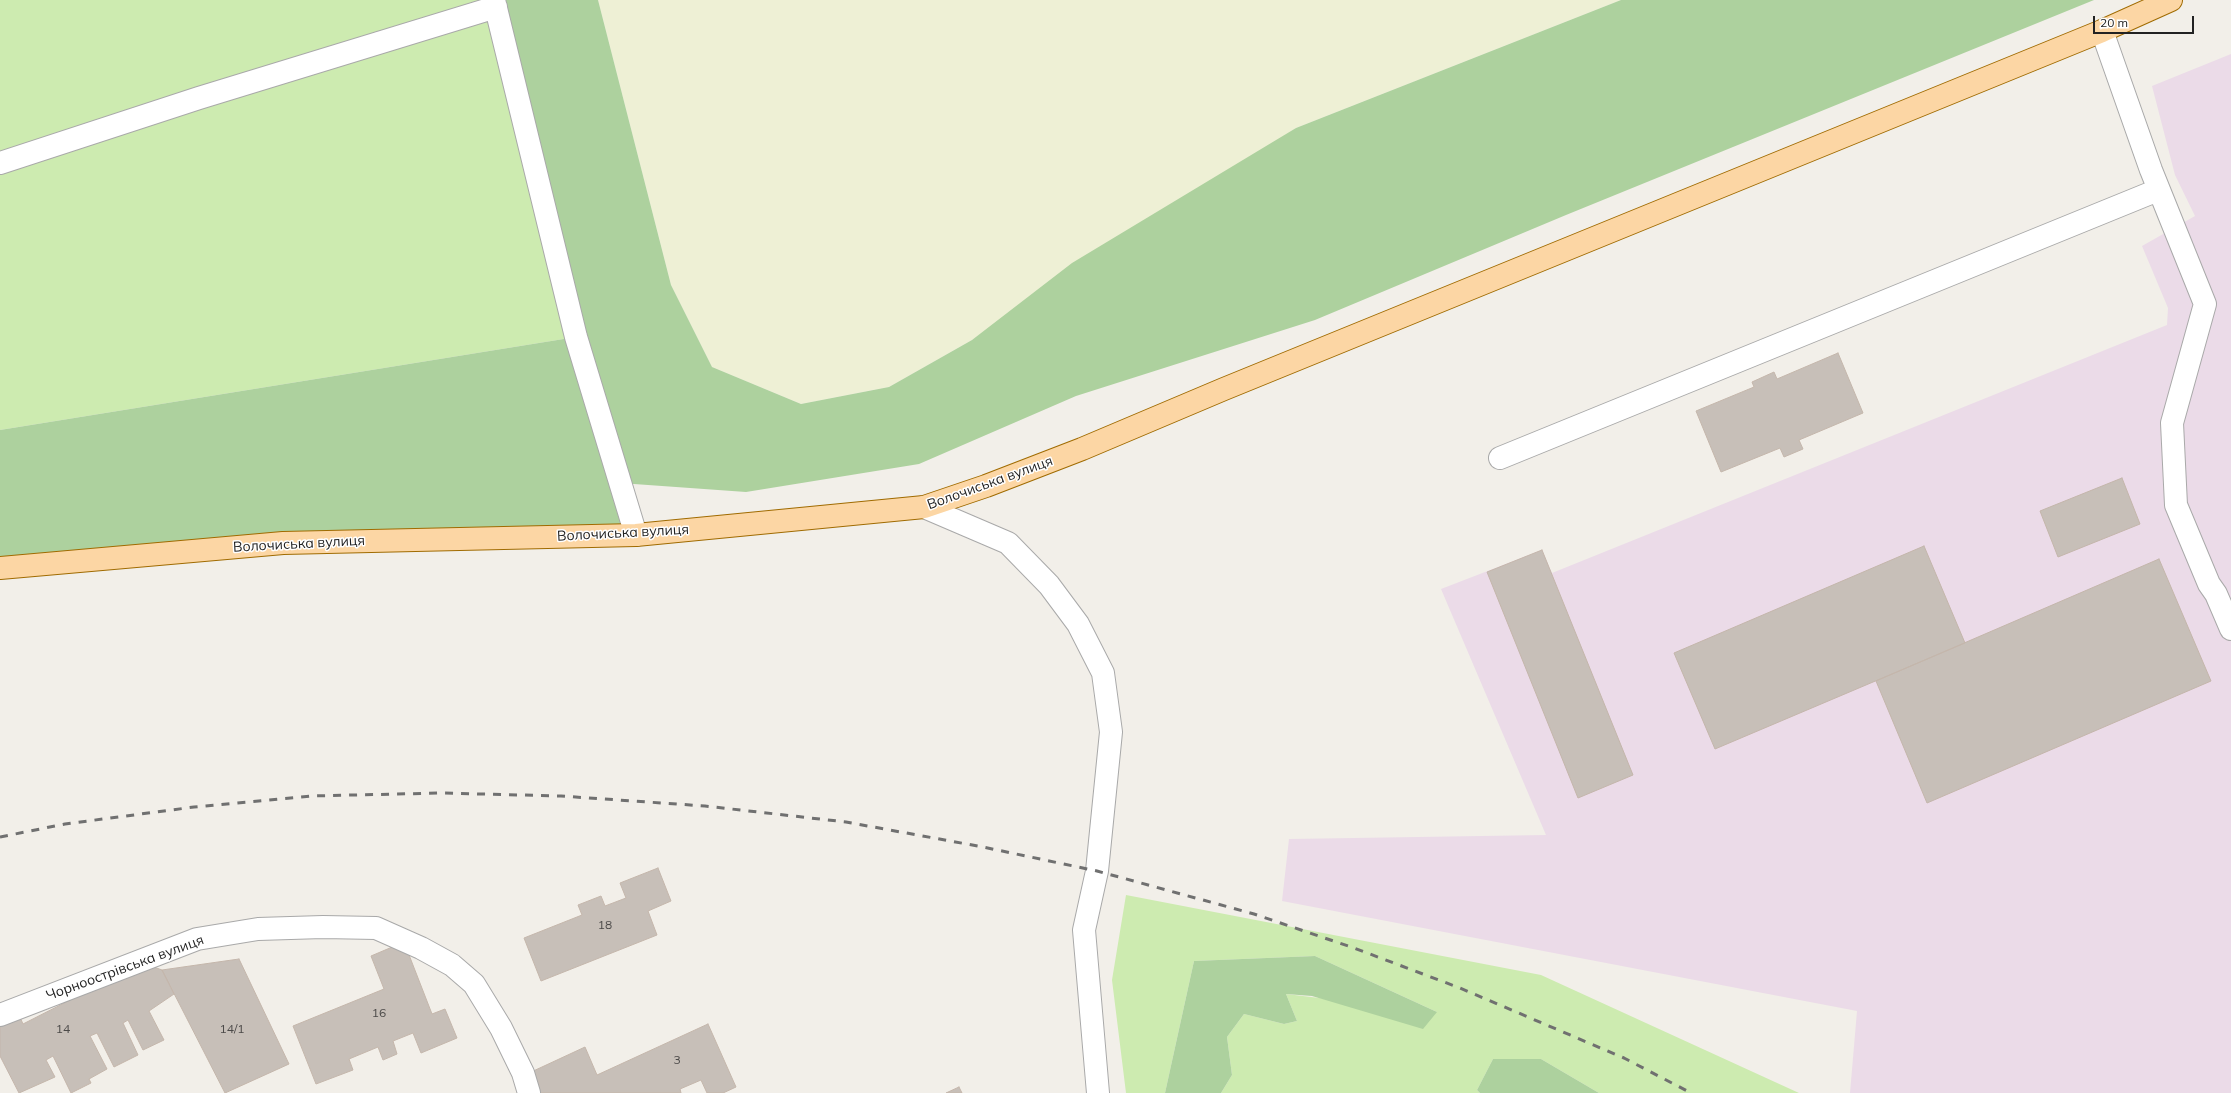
<!DOCTYPE html>
<html>
<head>
<meta charset="utf-8">
<style>
  body { margin:0 }
  #map { position:relative; width:2231px; height:1093px; overflow:hidden; background:#f2efe9; font-family:Mulish,sans-serif }
  canvas { display:block }
  .scale { position:absolute; left:2093px; top:16px; width:101px; height:18px; box-sizing:border-box; border:2px solid #222; border-top:0; padding-left:5px; font-size:12px; line-height:14px; white-space:nowrap; color:#222; -webkit-text-stroke:3px #fff; paint-order:stroke }
</style>
</head>
<body>
<div id="map">
<canvas width="2231" height="1093"></canvas>
<div class="scale">20 m</div>
</div>
<script>
const g = document.querySelector('canvas').getContext('2d');
g.lineJoin = 'round';
function fillPath(path, color) { g.fillStyle = color; g.fill(path, 'evenodd'); }
const toPath = rows => new Path2D(rows.map(r => 'M' + r).join(''));
function stroke(path, color, width, dash) { g.strokeStyle = color; g.lineWidth = width; g.lineCap = dash ? 'butt' : 'round'; g.setLineDash(dash || []); g.stroke(path); }
function label(font, color, halo, rows, align = 'center') {
  g.font = font + ' Mulish,sans-serif'; g.lineWidth = 3; g.setLineDash([]); g.textBaseline = 'middle'; g.strokeStyle = halo; g.fillStyle = color; for (const [text, x, y, turn = 0] of rows) {
    g.save(); g.translate(x, y); g.rotate((+turn || 0) * Math.PI / 180); g.textAlign = isNaN(turn) ? turn : align; if (halo) g.strokeText(text, 0, 0); g.fillText(text, 0, 0); g.restore();
  }
}
fillPath(toPath([
  [2231,54,2231,1093,1850,1093,1857,1011,1282,901,1289,839,1546,835,1441,589,1542,550,1552,573,2167,325,2168,308,2142,246,2195,216,2175,175,2152,86]
]), '#ebdbe8');
fillPath(toPath([
  [598,0,1621,0,1296,128,972,340,889,387,801,404,712,367,671,285]
]), '#eef0d5');
fillPath(toPath([
  [0,0,494,0,576,337,0,430],
  [1126,895,1541,975,1799,1093,1599,1093,1541,1059,1493,1059,1477,1090,1480,1093,1221,1093,1232,1075,1227,1037,1244,1014,1284,1024,1297,1021,1286,994,1437,1012,1315,956,1194,961,1165,1093,1126,1093,1112,980]
]), '#cdebb0');
fillPath(toPath([
  [494,0,598,0,671,285,712,367,801,404,889,387,972,340,1072,263,1296,128,1621,0,2094,0,1566,215,1315,320,1076,396,919,464,746,492,620,483,636,535,0,568,0,430,576,337],
  [1315,956,1437,1012,1423,1029,1312,996,1286,994,1297,1021,1284,1024,1244,1014,1227,1037,1232,1075,1221,1093,1165,1093,1194,961],
  [1493,1059,1541,1059,1599,1093,1480,1093,1477,1090]
]), '#add19e');
const building = toPath([
  [1838,353,1863,413,1799,440,1803,449,1784,457,1780,448,1721,472,1696,411,1754,387,1752,382,1774,372,1777,379,1838,353],
  [2122,478,2140,524,2058,557,2040,511,2122,478],
  [1924,546,1965,643,1715,749,1674,653,1924,546],
  [1542,550,1633,775,1578,798,1487,572,1542,550],
  [2159,559,2211,681,1927,803,1876,681,2159,559],
  [658,868,671,901,648,911,657,935,541,981,524,938,582,915,578,905,601,896,605,906,626,898,620,883,658,868],
  [404,942,432,1014,445,1009,457,1038,421,1053,413,1033,393,1041,397,1054,383,1060,378,1047,349,1059,353,1070,316,1084,293,1026,384,989,371,956,404,942],
  [239,959,289,1064,225,1093,162,970,239,959],
  [143,963,162,970,174,994,149,1011,164,1040,143,1050,128,1020,123,1023,138,1055,114,1067,97,1033,90,1036,107,1069,89,1079,91,1083,71,1093,53,1056,46,1060,55,1077,19,1093,0,1056,0,1025,19,1015,23,1024,143,963],
  [708,1024,736,1087,723,1093,707,1093,701,1080,680,1089,681,1093,537,1093,529,1073,585,1047,597,1075,708,1024],
  [959,1087,962,1093,946,1093,959,1087]
]);
fillPath(building, '#c7bfb8');
stroke(building, '#c4b6ab', 1);
const minor = toPath([
  [494,0,576,337,636,535],
  [2102,31,2151,170,2205,304,2172,423,2176,505,2209,584,2216,594,2231,629],
  [0,163,199,98,496,7],
  [1500,458,2158,190],
  [924,507,1008,543,1049,585,1078,624,1103,673,1111,732,1097,871,1084,930,1098,1093],
  [0,1015,197,939,258,929,323,927,376,928,421,948,452,965,474,984,501,1028,523,1073,529,1093]
]);
const major = toPath([
  [0,568,283,543,636,535,924,507,986,486,1082,449,1224,389,2102,31,2171,0]
]);
stroke(minor, '#a9a9a9', 24);
stroke(major, '#a06b00', 24);
stroke(minor, '#fff', 22);
stroke(major, '#fcd6a4', 22);
stroke(toPath([
  [0,837,65,824,194,807,311,796,441,793,561,796,705,806,846,822,983,847,1097,871,1254,914,1354,948,1460,988,1624,1058,1691,1093]
]), '#707070', 3, [8, 8]);
label('12px', '#4b4948', null, [
  ["18",605,925],
  ["16",379,1013],
  ["14",63,1029],
  ["14/1",232,1029],
  ["3",677,1060]
]);
label('14px', '#222', '#fff', [
  ["Волочиська вулиця",990,483,-20],
  ["Волочиська вулиця",623,533,-3],
  ["Волочиська вулиця",299,544,-3],
  ["Чорноострівська вулиця",125,968,-20]
]);
</script>
</body>
</html>
